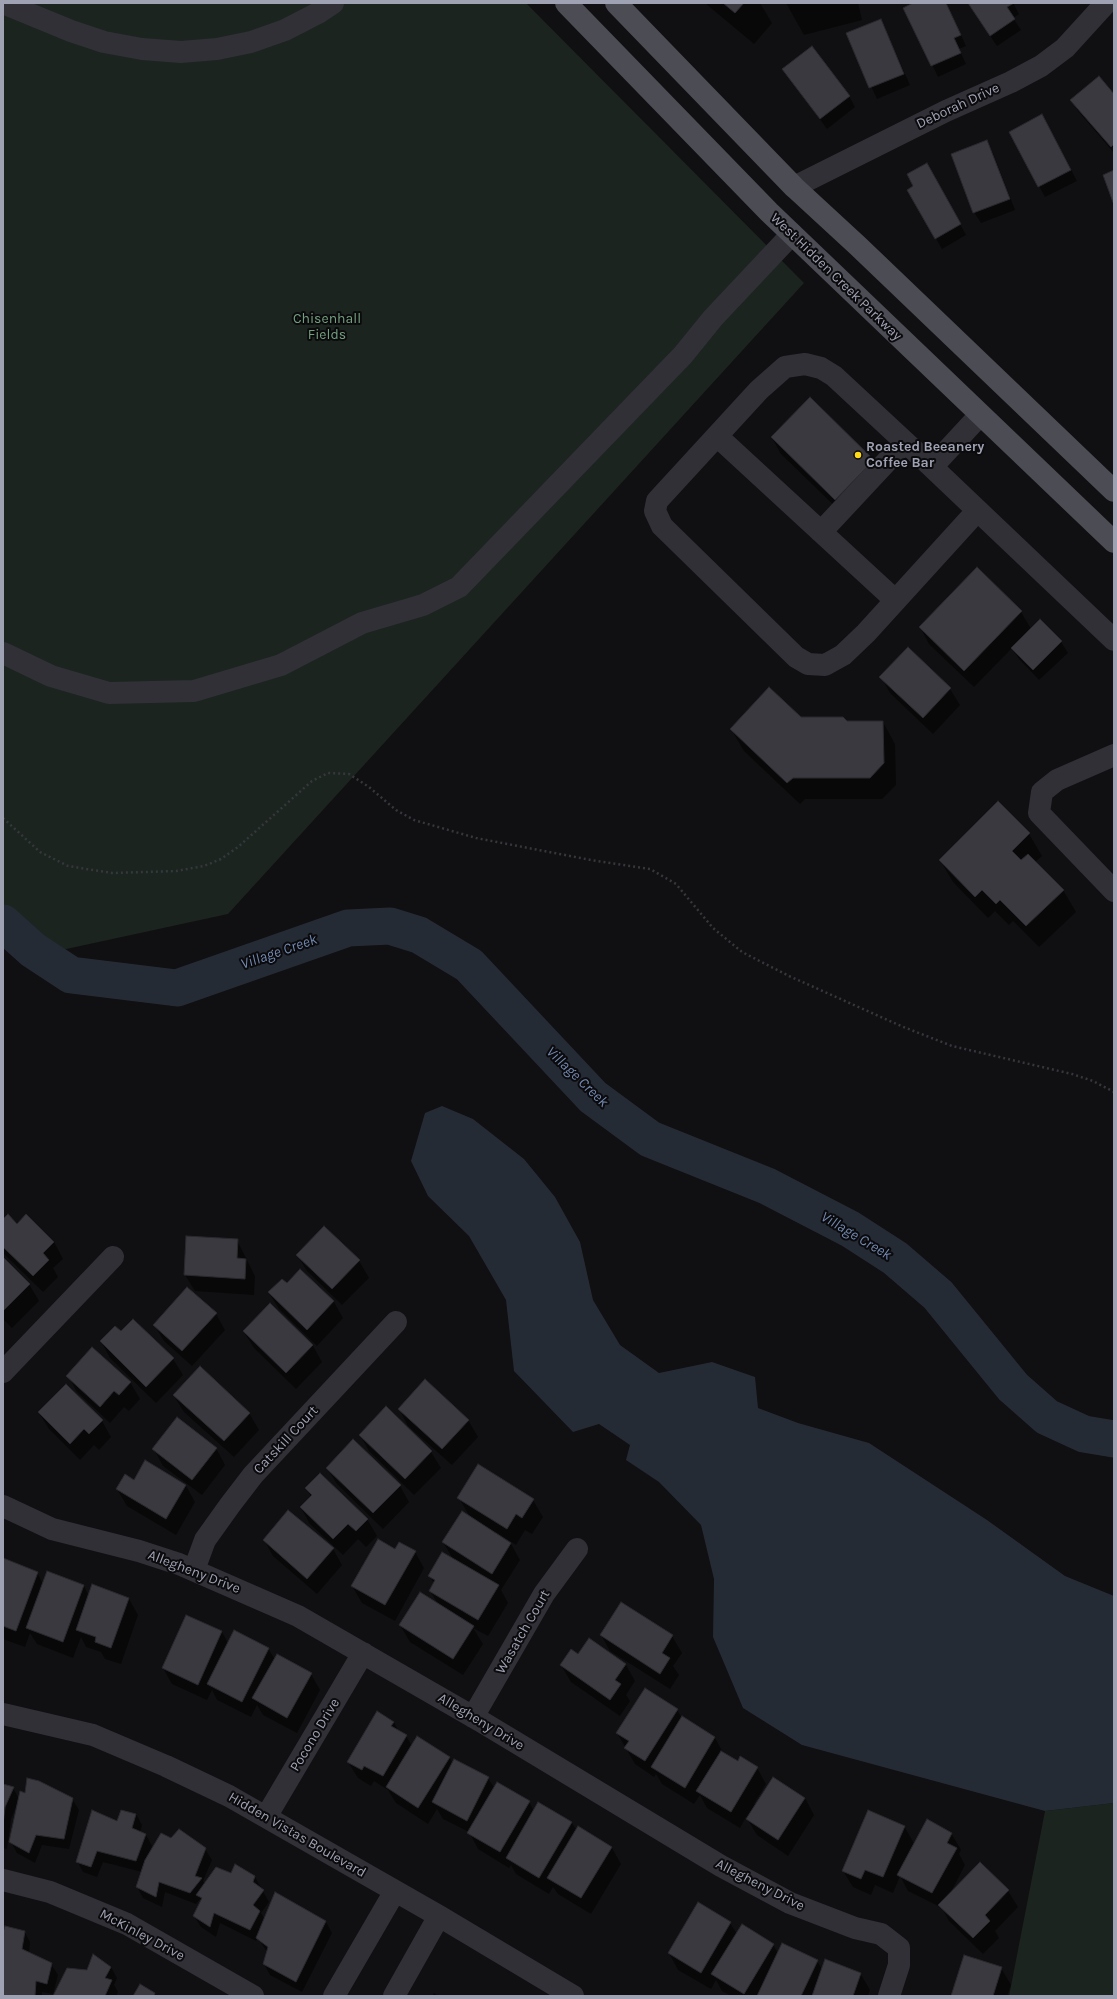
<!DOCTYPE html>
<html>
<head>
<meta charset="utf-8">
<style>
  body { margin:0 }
  #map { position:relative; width:1117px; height:1999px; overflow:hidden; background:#100f11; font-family:Karla,sans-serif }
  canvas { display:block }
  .frame { position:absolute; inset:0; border:4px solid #9fa2b3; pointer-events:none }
</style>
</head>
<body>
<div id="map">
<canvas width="1117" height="1999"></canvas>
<div class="frame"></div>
</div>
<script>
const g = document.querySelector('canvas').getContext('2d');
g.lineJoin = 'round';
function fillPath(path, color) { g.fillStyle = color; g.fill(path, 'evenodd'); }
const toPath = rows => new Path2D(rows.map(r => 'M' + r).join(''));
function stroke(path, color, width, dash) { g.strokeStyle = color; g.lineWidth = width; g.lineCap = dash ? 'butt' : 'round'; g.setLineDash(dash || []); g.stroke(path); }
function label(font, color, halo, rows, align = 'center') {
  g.font = font + ' Karla,sans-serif'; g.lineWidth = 4; g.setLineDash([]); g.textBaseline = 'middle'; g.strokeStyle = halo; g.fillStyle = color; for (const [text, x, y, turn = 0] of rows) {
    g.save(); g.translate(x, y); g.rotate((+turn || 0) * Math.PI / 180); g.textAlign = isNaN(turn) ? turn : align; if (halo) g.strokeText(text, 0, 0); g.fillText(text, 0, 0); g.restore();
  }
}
fillPath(toPath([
  [3,3,526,3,804,283,228,914,48,953,3,917],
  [1114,1803,1114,1996,1009,1996,1045,1811]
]), '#1b241e');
fillPath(toPath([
  [442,1106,473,1119,524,1159,555,1197,580,1242,593,1300,620,1345,659,1373,712,1362,755,1377,758,1408,798,1423,869,1443,987,1520,1065,1576,1114,1596,1114,1803,1045,1811,802,1745,743,1708,713,1637,714,1579,701,1525,659,1482,626,1460,630,1445,599,1424,573,1432,514,1371,506,1300,469,1236,428,1196,411,1161,425,1113]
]), '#252b35');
fillPath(toPath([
  [705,3,760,3,772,23,754,44],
  [786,3,858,3,862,20,804,35],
  [907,3,946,3,966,46,959,49,966,64,938,77,905,8,910,6],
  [968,3,1013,3,1019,14,1013,18,1021,30,997,46],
  [881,20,910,85,877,99,847,34],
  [783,69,849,96,855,107,827,129],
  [1114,95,1114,153,1078,111,1072,100],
  [1048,127,1077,181,1045,197,1010,132],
  [987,142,993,153,1015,210,981,223,974,212],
  [927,165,966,235,942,249,908,190,915,186],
  [772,438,882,477,845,516,781,454],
  [1021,612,1031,629,1040,621,1061,642,1068,653,1039,680,1019,659,1012,648,974,687,929,644,920,627],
  [881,677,950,689,960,705,933,734,890,693],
  [801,718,847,722,883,722,895,744,896,785,882,799,805,799,800,804,744,751,731,729],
  [998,803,1029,834,1042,856,1035,862,1063,890,1076,912,1039,947,1013,921,1009,925,995,911,988,918,953,882,940,860],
  [3,1221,17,1225,54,1242,63,1259,53,1268,58,1277,43,1292,3,1253],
  [324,1227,359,1261,369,1278,342,1305,307,1271,297,1255],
  [237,1240,255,1276,254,1295,195,1291,185,1275],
  [3,1258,29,1284,39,1301,12,1328,3,1319],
  [300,1270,334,1302,343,1318,317,1346,279,1309,269,1293,287,1285],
  [270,1305,313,1346,322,1362,296,1389,254,1348,244,1332],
  [216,1314,225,1330,192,1366,164,1341,154,1325],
  [121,1333,173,1359,183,1375,156,1403,110,1358,101,1341],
  [68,1376,130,1382,140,1399,129,1411,124,1407,110,1423,77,1392],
  [174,1396,249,1413,259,1430,234,1457,184,1412],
  [399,1409,468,1420,478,1437,452,1465,408,1426],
  [39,1413,102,1421,111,1437,99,1450,94,1445,80,1460,49,1429],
  [360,1435,431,1452,441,1468,414,1495,369,1451],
  [216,1448,225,1465,202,1495,163,1466,154,1449],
  [145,1462,186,1486,195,1502,176,1535,127,1506,117,1489,134,1481],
  [479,1465,533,1500,543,1517,532,1534,525,1530,516,1545,496,1532,495,1534,511,1544,520,1560,501,1590,508,1603,488,1636,473,1628,483,1644,463,1675,410,1642,400,1625,438,1604,430,1591,434,1584,430,1576,453,1559,443,1542,470,1517,459,1498],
  [327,1468,400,1486,409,1502,383,1529,337,1484],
  [307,1488,367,1519,377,1536,366,1547,358,1539,343,1555,310,1524,301,1508,311,1497],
  [264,1540,333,1549,342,1565,317,1594,273,1556],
  [395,1550,415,1552,424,1568,395,1621,362,1603,352,1586],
  [3,1559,37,1572,43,1584,84,1586,89,1596,129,1599,138,1615,121,1664,105,1659,101,1652,86,1647,81,1637,73,1658,37,1644,30,1633,25,1647,3,1639],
  [621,1603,672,1636,682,1653,673,1666,679,1675,670,1689,610,1651,601,1635],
  [222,1632,228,1643,268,1648,275,1660,311,1674,320,1690,297,1733,263,1715,257,1705,251,1717,217,1700,212,1690,207,1700,172,1684,163,1668],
  [589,1640,626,1665,635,1681,626,1695,630,1701,620,1716,571,1682,561,1665,578,1655],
  [677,1710,682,1718,715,1738,724,1754,738,1762,757,1768,766,1784,754,1804,805,1798,814,1815,788,1856,757,1835,746,1817,740,1828,707,1808,700,1795,694,1804,662,1784,656,1774,654,1777,635,1764,617,1733],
  [394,1722,399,1732,406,1736,412,1746,418,1738,450,1758,453,1764,488,1778,495,1789,529,1802,534,1811,572,1823,577,1831,579,1828,612,1848,621,1864,591,1914,558,1894,553,1887,549,1894,516,1874,511,1865,509,1868,478,1849,469,1832,443,1819,437,1809,428,1824,396,1803,388,1790,374,1781,371,1786,358,1778,348,1762],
  [3,1785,13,1788,19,1799,72,1799,79,1810,69,1849,42,1845,35,1863,17,1853,11,1842,17,1804,11,1819,7,1849,3,1848],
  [136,1814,142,1825,140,1832,146,1835,152,1846,150,1852,172,1839,205,1849,212,1860,203,1881,205,1884,231,1875,255,1877,269,1902,261,1913,265,1920,275,1893,326,1922,332,1933,302,1992,270,1975,264,1964,267,1952,258,1938,256,1941,220,1923,216,1937,201,1927,194,1916,201,1902,200,1899,196,1904,165,1892,162,1907,143,1898,137,1887,142,1872,103,1862,97,1877,83,1872,77,1861,118,1822],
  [904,1826,915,1845,951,1833,961,1850,959,1854,965,1865,951,1892,980,1863,1008,1891,1018,1907,995,1931,999,1938,983,1954,949,1921,942,1908,908,1891,900,1876,893,1893,875,1885,871,1895,853,1887,843,1871],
  [730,1923,737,1934,742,1926,773,1945,778,1953,817,1961,822,1969,860,1973,870,1990,868,1996,731,1996,722,1991,716,1980,711,1989,678,1970,669,1953],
  [24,1931,30,1942,29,1953,51,1964,58,1975,53,1994,42,1992,42,1996,3,1996,3,1935],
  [111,1967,117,1978,114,1985,118,1992,116,1996,55,1996],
  [1001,1968,1011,1985,1007,1996,952,1996],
  [434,1993,439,1996,432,1996]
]), '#0007');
stroke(toPath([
  [3,923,33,950,71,975,177,988,348,928,390,926,419,935,469,965,593,1097,650,1139,767,1186,850,1229,895,1258,938,1295,1013,1387,1047,1417,1084,1434,1114,1439]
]), '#252b35', 37);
const building = toPath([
  [723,3,744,3,735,13,723,3],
  [913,3,946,3,961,35,954,38,961,53,931,66,903,8,913,3],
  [968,3,1014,3,1007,7,1015,19,990,36,968,3],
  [881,19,904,74,869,88,846,33,881,19],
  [812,46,850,96,820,119,782,69,812,46],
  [1099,76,1114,94,1114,144,1111,147,1070,100,1099,76],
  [1042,114,1071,170,1038,187,1009,132,1042,114],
  [987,140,1010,199,973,213,951,154,987,140],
  [927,163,961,224,935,239,907,190,913,186,907,174,927,163],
  [1114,170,1114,205,1103,175,1114,170],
  [810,397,874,460,835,500,771,437,810,397],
  [977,567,1022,611,964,671,919,627,977,567],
  [1040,619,1062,641,1033,670,1011,648,1040,619],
  [908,647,951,688,923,718,879,677,908,647],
  [769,687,801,717,843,717,847,721,883,721,884,763,870,778,793,778,787,783,730,729,769,687],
  [998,801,1030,833,1012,851,1021,860,1028,854,1064,890,1026,926,1000,900,996,904,982,890,975,897,939,860,998,801],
  [8,1214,17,1224,26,1214,54,1242,43,1253,49,1260,33,1276,3,1247,3,1219,8,1214],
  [324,1226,360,1260,332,1289,296,1255,324,1226],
  [186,1236,238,1239,237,1258,246,1259,245,1279,184,1275,186,1236],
  [3,1257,30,1284,3,1311,3,1257],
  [300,1269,334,1301,307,1330,268,1292,282,1279,287,1283,300,1269],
  [187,1287,217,1313,182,1351,153,1325,187,1287],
  [270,1303,313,1345,286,1373,243,1331,270,1303],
  [133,1319,174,1358,146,1387,100,1341,115,1326,121,1331,133,1319],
  [92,1347,131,1382,119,1395,114,1391,100,1407,66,1376,92,1347],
  [200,1366,250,1413,224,1441,173,1395,200,1366],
  [425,1379,469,1420,442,1449,398,1409,425,1379],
  [66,1384,103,1420,89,1434,84,1429,70,1444,38,1412,66,1384],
  [386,1406,432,1451,405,1479,359,1435,386,1406],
  [177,1417,217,1448,192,1480,152,1449,177,1417],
  [353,1439,401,1485,373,1513,326,1468,353,1439],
  [145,1460,186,1485,166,1519,116,1489,125,1474,134,1480,145,1460],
  [478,1464,534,1499,522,1518,516,1514,507,1529,457,1498,478,1464],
  [320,1473,368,1519,356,1531,348,1524,333,1539,300,1507,312,1495,305,1488,320,1473],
  [288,1510,334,1548,307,1579,263,1540,288,1510],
  [462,1511,511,1543,492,1574,442,1542,462,1511],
  [378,1539,395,1549,399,1542,416,1551,385,1605,351,1586,378,1539],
  [442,1552,499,1585,478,1620,429,1591,435,1580,428,1576,442,1552],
  [3,1558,38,1572,16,1631,3,1626,3,1558],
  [47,1571,84,1585,63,1642,26,1628,47,1571],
  [92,1584,129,1598,111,1648,95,1642,96,1637,76,1630,92,1584],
  [420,1592,474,1626,453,1659,399,1625,420,1592],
  [621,1602,673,1635,662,1653,670,1658,660,1674,600,1635,621,1602],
  [186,1615,222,1631,198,1685,162,1668,186,1615],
  [234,1630,269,1648,242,1702,207,1684,234,1630],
  [589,1638,626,1664,615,1680,621,1684,610,1700,560,1665,571,1649,578,1654,589,1638],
  [277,1654,312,1673,287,1718,252,1698,277,1654],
  [645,1688,678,1709,645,1761,624,1748,629,1741,616,1733,645,1688],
  [377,1711,394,1722,391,1726,407,1735,383,1776,364,1766,362,1770,347,1762,377,1711],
  [682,1716,715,1737,685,1788,651,1767,682,1716],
  [417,1736,450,1757,418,1808,386,1787,417,1736],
  [721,1751,738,1761,740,1756,758,1767,731,1812,696,1791,721,1751],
  [454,1759,489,1777,467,1821,432,1802,454,1759],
  [773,1777,805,1798,778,1840,746,1819,773,1777],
  [27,1778,39,1781,73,1798,64,1839,36,1835,29,1853,9,1842,20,1791,25,1793,27,1778],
  [497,1782,530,1801,500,1852,467,1833,497,1782],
  [3,1784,14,1787,5,1807,3,1825,3,1784],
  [538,1802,572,1822,539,1878,506,1858,538,1802],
  [92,1810,117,1821,121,1810,136,1814,132,1828,146,1834,136,1861,97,1851,91,1867,76,1862,92,1810],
  [868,1810,905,1826,883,1877,865,1870,861,1879,842,1871,868,1810],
  [927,1819,952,1833,947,1843,957,1848,932,1893,897,1875,927,1819],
  [578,1826,612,1847,581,1898,547,1878,578,1826],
  [179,1829,206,1848,195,1876,202,1878,190,1893,159,1882,156,1897,136,1887,145,1860,161,1833,171,1838,179,1829],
  [980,1862,1009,1890,985,1915,990,1921,973,1938,938,1905,980,1862],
  [235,1864,255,1876,253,1882,264,1890,253,1905,260,1911,250,1930,214,1913,210,1927,193,1916,202,1898,196,1895,216,1867,231,1873,235,1864],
  [275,1892,326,1921,296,1982,263,1964,268,1947,256,1938,275,1892],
  [698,1902,731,1922,701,1973,668,1953,698,1902],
  [742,1924,774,1944,744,1994,711,1974,742,1924],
  [5,1926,25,1931,22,1949,52,1963,47,1984,36,1981,35,1996,3,1996,3,1932,5,1926],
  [782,1943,818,1960,801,1996,757,1996,782,1943],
  [93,1954,111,1967,105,1978,112,1980,105,1996,53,1996,67,1968,87,1970,93,1954],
  [964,1955,1002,1967,993,1996,951,1996,964,1955],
  [825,1959,861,1973,853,1996,812,1996,825,1959],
  [140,1984,155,1993,154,1996,133,1996,140,1984]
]);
fillPath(building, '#39393f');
stroke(building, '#2a292d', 1);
stroke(toPath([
  [3,818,40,852,68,866,112,873,176,871,204,866,221,859,238,847,312,781,328,773,349,774,369,787,396,810,414,820,476,838,591,860,650,869,676,884,713,928,742,952,789,976,901,1026,952,1046,1072,1074,1093,1081,1114,1092]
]), '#36373d', 2.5, [2, 3]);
stroke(toPath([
  [3,3,71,31,104,42,142,49,181,52,217,49,251,42,285,30,318,13,333,3],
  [794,187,946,111,1011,82,1041,66,1065,48,1106,3],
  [980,415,932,467,1114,640],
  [717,436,895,600],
  [932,467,834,376,821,368,805,364,785,367,759,390,657,501,655,511,662,526,796,657,808,664,825,665,843,655,866,633,977,511],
  [821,532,905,442],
  [3,653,51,676,109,693,194,691,281,665,362,623,423,605,459,587,683,355,713,318,792,234],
  [1114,755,1057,780,1042,792,1039,813,1114,891],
  [3,1372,113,1257],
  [3,1506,52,1529,139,1551,179,1564,298,1616,482,1722,721,1866,790,1903,855,1928,881,1934,899,1948,899,1965,889,1996],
  [194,1570,205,1540,230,1505,253,1475,396,1322],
  [3,1714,93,1735,166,1766,229,1796,439,1916,573,1996],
  [473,1717,544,1594,577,1549],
  [266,1817,363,1653],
  [3,1880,50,1892,127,1924,253,1996],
  [334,1996,395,1891],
  [394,1996,439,1916]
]), '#303036', 22);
stroke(toPath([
  [566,3,769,212,1114,542],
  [616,3,794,187,858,246,1114,491]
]), '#4c4c55', 22);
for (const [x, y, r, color] of [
  [858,455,4,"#ffda19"]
]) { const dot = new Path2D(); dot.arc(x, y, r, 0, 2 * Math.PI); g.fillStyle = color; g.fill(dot); stroke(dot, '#0b0a0c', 1.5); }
label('14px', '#9fa2b3', '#0b0a0c', [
  ["Deborah Drive",958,106,-25],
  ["West Hidden Creek Parkway",836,277,44],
  ["Catskill Court",286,1440,-47],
  ["Allegheny Drive",194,1572,21],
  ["Wasatch Court",523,1632,-60],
  ["Allegheny Drive",481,1722,31],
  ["Pocono Drive",315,1735,-59],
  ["Hidden Vistas Boulevard",297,1835,30],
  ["Allegheny Drive",760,1885,27],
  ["McKinley Drive",142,1935,28]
]);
label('14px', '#74a07f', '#0b0a0c', [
  ["Chisenhall",327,319],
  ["Fields",327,335]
]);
label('bold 14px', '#9fa2b3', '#0b0a0c', [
  ["Roasted Beeanery",866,447],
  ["Coffee Bar",866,463]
], 'left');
label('italic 15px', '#7289b2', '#0b0a0c', [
  ["Village Creek",279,952,-19],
  ["Village Creek",577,1077,44],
  ["Village Creek",856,1236,31]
]);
</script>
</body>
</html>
